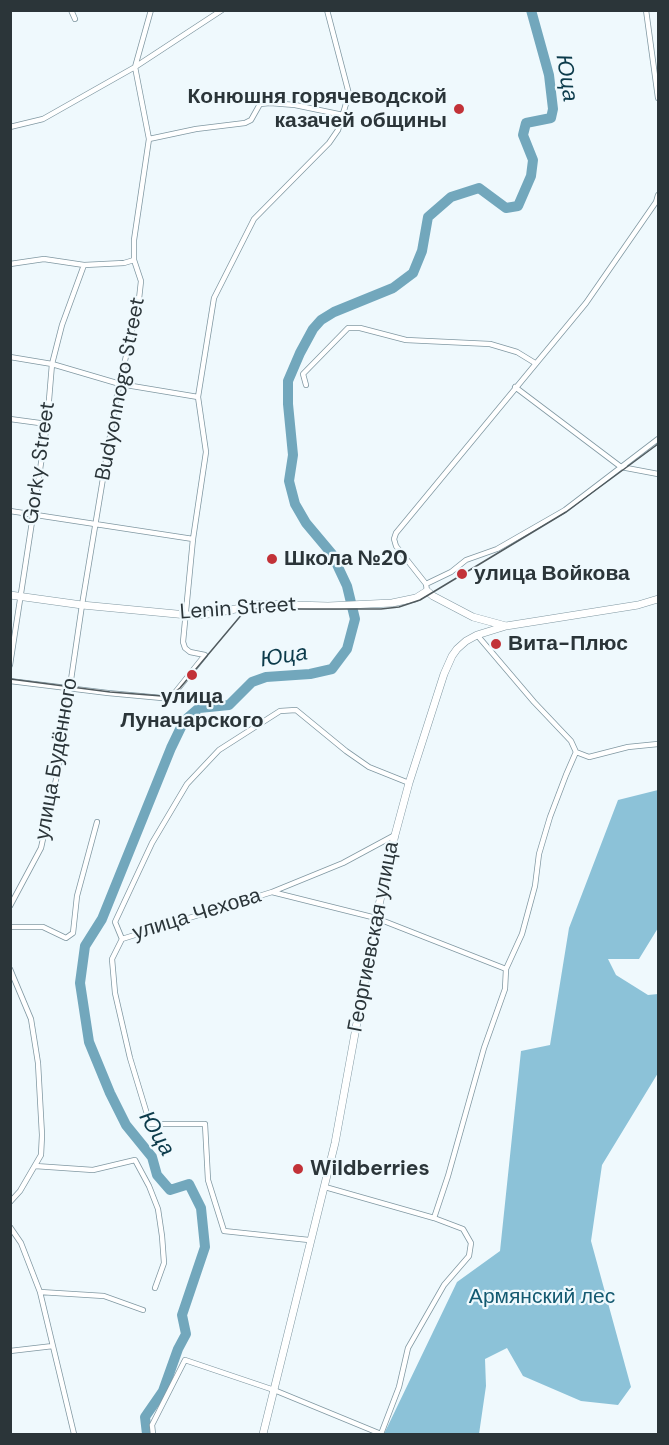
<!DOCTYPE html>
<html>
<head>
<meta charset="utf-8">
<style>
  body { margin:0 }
  #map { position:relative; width:669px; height:1445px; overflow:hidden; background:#eff9fd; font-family:"DM Sans",sans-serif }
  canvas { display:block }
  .frame { position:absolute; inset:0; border:12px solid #2b3539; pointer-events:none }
</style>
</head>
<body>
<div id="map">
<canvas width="669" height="1445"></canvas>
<div class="frame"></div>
</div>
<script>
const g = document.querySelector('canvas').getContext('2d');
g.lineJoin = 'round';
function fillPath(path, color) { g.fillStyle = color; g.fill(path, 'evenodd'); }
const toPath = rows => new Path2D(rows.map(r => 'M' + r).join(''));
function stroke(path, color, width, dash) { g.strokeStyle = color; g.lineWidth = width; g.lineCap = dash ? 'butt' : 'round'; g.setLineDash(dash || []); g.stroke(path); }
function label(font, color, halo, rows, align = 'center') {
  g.font = font + ' "DM Sans",sans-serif'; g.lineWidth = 4.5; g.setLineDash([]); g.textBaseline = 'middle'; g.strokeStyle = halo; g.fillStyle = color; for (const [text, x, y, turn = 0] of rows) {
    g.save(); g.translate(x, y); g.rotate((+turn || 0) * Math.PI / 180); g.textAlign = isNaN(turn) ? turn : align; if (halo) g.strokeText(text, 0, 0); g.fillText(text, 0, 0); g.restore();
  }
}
fillPath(toPath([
  [658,790,658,928,639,959,608,959,616,975,648,995,658,994,658,1073,602,1165,591,1241,631,1387,618,1405,581,1401,523,1376,507,1348,485,1359,486,1386,479,1434,384,1434,457,1282,500,1251,521,1051,550,1045,569,928,618,800]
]), '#8cc2d8');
stroke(toPath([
  [147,1434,145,1417,163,1391,178,1349,186,1334,182,1315,205,1247,201,1208,189,1184,170,1190,157,1175,152,1157,126,1125,110,1093,89,1042,80,983,85,946,102,919,171,748,184,721,199,708,229,705,252,682,266,677,310,674,332,669,347,649,355,619,347,586,332,554,306,523,295,504,289,481,293,455,288,404,288,381,300,353,313,329,321,320,334,312,393,288,413,273,422,251,428,217,451,197,479,188,506,208,518,206,531,176,533,160,523,135,526,123,551,118,553,109,549,75,531,10]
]), '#72a7bc', 10);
const street = toPath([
  [71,10,75,19],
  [646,10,658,98],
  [10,127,43,119,135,67,222,10],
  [149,139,196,129,245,123,251,120,260,104,270,103,295,105,343,115],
  [10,264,44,259,84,265,124,263,134,260],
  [10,357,52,364,120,384,198,397],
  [306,385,303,374,348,328,360,328,406,340,490,344,517,352,535,363],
  [515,387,621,467,658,474],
  [10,419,47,424],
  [10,511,193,539],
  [426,584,451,572,466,560,497,549,565,510,658,439],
  [427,591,426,584,396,546,394,539,396,533,586,303,656,202,658,195],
  [477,635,534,702,571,741,576,752],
  [10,665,47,424,52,364,62,325,84,265],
  [10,681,108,693,162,698,173,695,205,655,190,652,185,648,183,642,193,539,206,452,198,397,214,298,254,219,329,143,338,130,349,94,327,10],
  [272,892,376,918,506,969],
  [10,906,41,848,57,775,82,605,116,400,139,299,141,281,134,260,134,240,149,139,135,67,151,10],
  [10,927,43,927,66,938,73,933,77,896,97,822],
  [122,939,272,892,343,863,395,835],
  [10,969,31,1019,38,1063,42,1135,41,1155,20,1191,10,1202],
  [35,1166,93,1170,135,1160,149,1186,158,1209,162,1236,164,1263,155,1288],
  [325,1187,434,1218],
  [10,1227,21,1243,40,1292,74,1434],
  [309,1240,224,1231,208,1180,205,1124,150,1124,130,1058,115,993,112,959,122,939,115,922,152,843,187,784,219,750,280,711,296,710,346,751,369,767,409,783],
  [40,1292,104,1296,143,1310],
  [10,1351,53,1346],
  [153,1434,152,1425,185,1360,274,1390,381,1434,399,1387,408,1348,444,1285,469,1256,471,1243,463,1229,434,1218,448,1176,484,1048,505,989,506,969,522,934,535,886,539,854,550,817,566,775,576,752,589,757,628,747,658,744]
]);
const secondary = toPath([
  [10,595,82,605,187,615,210,614,261,604,328,606,392,603,416,598,427,591,433,596,473,617,506,626],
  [263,1434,335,1143,376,918,395,835,409,783,444,674,452,656,457,649,466,641,477,635,506,626,638,605,658,599]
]);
stroke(street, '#8098a2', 6);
stroke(secondary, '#8098a2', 8);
stroke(street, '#fff', 4.5);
stroke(secondary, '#fff', 7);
stroke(toPath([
  [10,679,110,692,162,696,172,694,180,688,243,613,255,609,381,609,399,607,420,600,566,512,658,444]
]), '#505a5e', 1.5);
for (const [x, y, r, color] of [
  [459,109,6,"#c23238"],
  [272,559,6,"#c23238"],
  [462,574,6,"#c23238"],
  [496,644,6,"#c23238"],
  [192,675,6,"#c23238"],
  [298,1169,6,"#c23238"]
]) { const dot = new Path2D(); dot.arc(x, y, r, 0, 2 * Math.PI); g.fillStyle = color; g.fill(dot); stroke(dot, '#eff9fd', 2); }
label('bold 21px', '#2b3539', '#eff9fd', [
  ["Конюшня горячеводской",447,97,"right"],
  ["казачей общины",447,121,"right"],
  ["Школа №20",284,559],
  ["улица Войкова",474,574],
  ["Вита-Плюс",508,644],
  ["улица",192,697,"center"],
  ["Луначарского",192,721,"center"],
  ["Wildberries",310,1169]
], 'left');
label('21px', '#2b3539', '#eff9fd', [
  ["Budyonnogo Street",121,389,-79],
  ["Gorky Street",40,463,-82],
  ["Lenin Street",238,609,-4],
  ["улица Будённого",57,759,-80],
  ["улица Чехова",197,915,-17],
  ["Георгиевская улица",374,937,-79]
]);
label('21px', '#135970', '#eff9fd', [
  ["Армянский лес",542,1297]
]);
label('italic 22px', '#0c3b4b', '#eff9fd', [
  ["Юца",566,78,81],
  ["Юца",284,657,-9],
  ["Юца",156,1134,59]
]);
</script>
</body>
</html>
